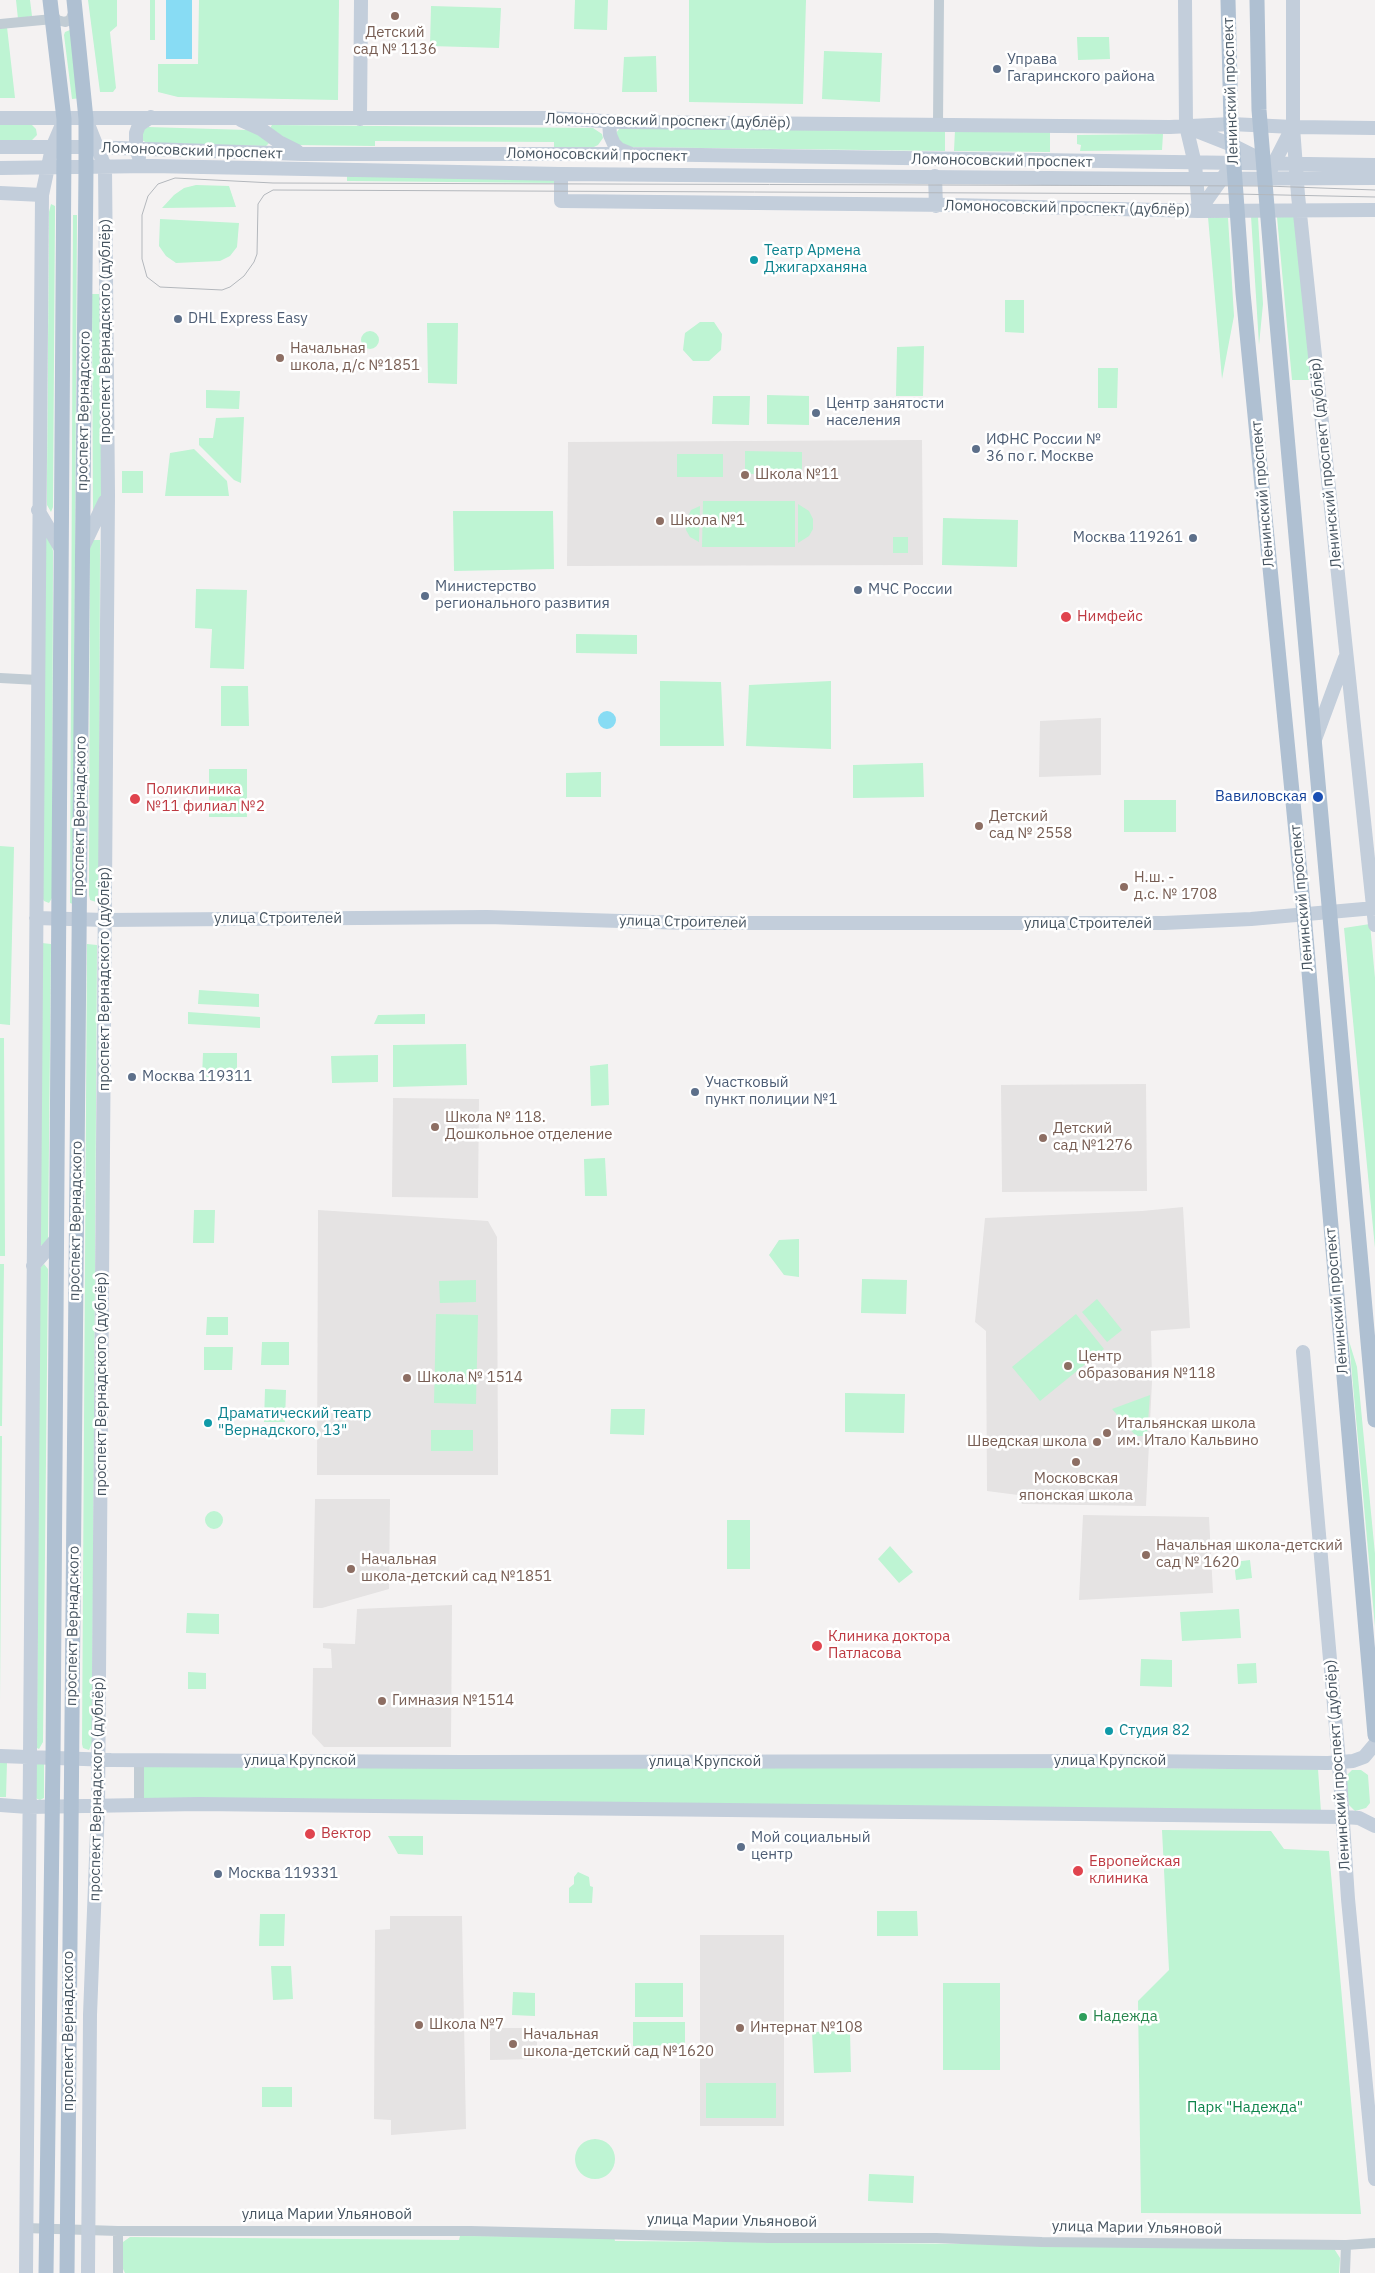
<!DOCTYPE html>
<html>
<head>
<meta charset="utf-8">
<style>
  body { margin:0 }
  canvas { display:block; background:#f4f2f2 }
</style>
</head>
<body>
<canvas width="1375" height="2273"></canvas>
<script>
const g = document.querySelector('canvas').getContext('2d');
g.lineJoin = 'round';
function fillPath(path, color) { g.fillStyle = color; g.fill(path, 'evenodd'); }
const toPath = rows => new Path2D(rows.map(r => 'M' + r).join(''));
function stroke(path, color, width, dash) { g.strokeStyle = color; g.lineWidth = width; g.lineCap = dash ? 'butt' : 'round'; g.setLineDash(dash || []); g.stroke(path); }
function label(font, color, halo, rows, align = 'center') {
  g.font = font + ' "IBM Plex Sans",sans-serif'; g.lineWidth = 5; g.setLineDash([]); g.textBaseline = 'middle'; g.strokeStyle = halo; g.fillStyle = color; for (const [text, x, y, turn = 0] of rows) {
    g.save(); g.translate(x, y); g.rotate((+turn || 0) * Math.PI / 180); g.textAlign = isNaN(turn) ? turn : align; if (halo) g.strokeText(text, 0, 0); g.fillText(text, 0, 0); g.restore();
  }
}
fillPath(toPath([
  [922,440,923,565,567,566,568,442],
  [1101,718,1101,775,1039,777,1040,721],
  [1146,1084,1147,1191,1002,1192,1001,1085],
  [393,1098,479,1099,478,1198,392,1197],
  [1183,1207,1190,1328,1151,1331,1152,1381,1146,1506,1022,1504,1018,1495,987,1491,986,1331,975,1322,985,1218,1142,1211],
  [318,1210,488,1221,497,1237,498,1475,317,1475],
  [315,1499,390,1499,389,1589,322,1608,313,1608],
  [1083,1515,1209,1517,1213,1593,1079,1600],
  [452,1605,451,1747,324,1747,312,1734,313,1668,332,1668,331,1649,323,1648,323,1643,355,1644,357,1609],
  [390,1916,462,1916,466,2129,391,2135,391,2120,374,2119,375,1930,390,1929],
  [700,1935,784,1935,784,2126,700,2126],
  [490,2028,537,2028,537,2059,490,2060]
]), '#e5e3e3');
fillPath(toPath([
  [16,0,30,0,32,16,18,19],
  [88,0,117,0,117,26,110,32,116,88,113,92,100,92],
  [150,0,155,0,155,40,150,40],
  [199,0,339,0,338,100,178,97,158,92,158,64,198,64],
  [575,0,608,0,607,30,574,29],
  [689,0,806,0,803,104,689,102],
  [431,6,501,8,499,48,430,46],
  [0,27,7,27,15,98,0,98],
  [70,30,82,98,72,99,64,35,65,32],
  [1077,37,1109,37,1110,59,1078,60],
  [824,51,882,53,880,102,822,99],
  [656,56,657,92,622,92,624,57],
  [0,124,32,125,36,129,37,135,31,141,0,141],
  [272,125,593,128,602,134,603,138,598,145,594,147,554,147,554,142,375,141,375,146,296,145,270,128],
  [148,127,248,130,254,131,269,143,266,146,147,143,142,140,142,131],
  [620,128,945,130,945,151,624,147,621,147,616,133],
  [955,130,1050,130,1050,152,954,151],
  [1163,134,1162,150,1080,151,1081,145,1077,144,1077,135],
  [347,176,559,178,559,183,347,181],
  [196,185,229,186,236,207,162,208,174,195,184,188],
  [51,204,55,206,55,212,53,507,51,512,47,505,47,480,49,212],
  [1297,212,1311,380,1292,380,1277,217],
  [73,215,77,215,73,904,70,903],
  [1251,216,1258,217,1263,304,1259,345],
  [1208,217,1228,218,1234,316,1222,379],
  [160,219,239,223,237,247,230,256,220,261,176,263,166,256,159,246],
  [92,294,102,294,102,496,93,514],
  [1005,300,1024,300,1024,333,1005,332],
  [700,322,714,322,722,334,721,350,709,361,693,361,683,350,685,333],
  [427,323,458,323,457,384,428,383],
  '361 340a9 9 0 1 1 18 0a9 9 0 1 1-18 0Z',
  [924,346,923,396,896,396,897,347],
  [1098,368,1118,368,1117,408,1098,408],
  [206,390,240,391,239,409,206,408],
  [767,395,809,396,809,425,767,424],
  [713,396,750,396,749,425,712,424],
  [244,417,241,483,234,480,199,445,199,438,213,438,216,418],
  [194,449,227,481,229,496,165,496,170,453],
  [745,451,802,452,802,474,745,474],
  [677,454,723,454,723,477,677,477],
  [122,471,143,471,143,493,122,493],
  [703,501,795,501,795,547,702,547],
  [798,504,809,511,813,519,813,529,809,536,798,543],
  [700,506,699,542,690,537,686,530,685,523,691,510],
  [453,511,553,511,554,569,454,571],
  [943,518,1018,520,1017,567,942,565],
  [893,537,908,537,908,553,893,553],
  [43,538,50,538,53,551,52,898,49,903,44,901,42,897],
  [90,540,100,540,99,896,96,902,90,900,89,895],
  [196,589,247,590,244,669,210,668,212,629,195,628],
  [576,634,637,635,637,654,576,653],
  [660,681,721,682,724,746,660,746],
  [831,681,831,749,746,746,749,685],
  [221,686,248,686,249,726,221,726],
  [923,763,924,797,853,798,853,765],
  [209,769,247,769,247,817,209,817],
  [601,772,601,797,566,797,566,773],
  [1124,800,1176,800,1176,832,1124,832],
  [0,846,14,847,10,1025,0,1024],
  [1370,924,1375,978,1375,1248,1344,928],
  [42,943,51,944,48,1241,43,1246,40,1245],
  [87,944,97,945,92,1743,89,1750,83,1748,82,1744],
  [199,990,259,994,259,1007,198,1004],
  [188,1012,260,1017,260,1028,188,1024],
  [425,1014,425,1024,374,1024,378,1015],
  [0,1038,4,1038,5,1256,0,1256],
  [466,1044,467,1085,393,1087,393,1045],
  [203,1053,237,1053,237,1077,202,1077],
  [378,1055,378,1082,332,1083,331,1056],
  [608,1064,609,1105,591,1106,590,1066],
  [605,1158,607,1196,585,1196,584,1159],
  [194,1210,215,1210,214,1243,193,1243],
  [799,1239,799,1277,784,1275,769,1255,779,1240],
  [0,1264,4,1264,2,1426,0,1426],
  [44,1264,48,1269,43,1742,39,1749,37,1748,39,1269],
  [862,1279,907,1280,906,1314,861,1313],
  [476,1280,476,1302,440,1303,439,1281],
  [1097,1299,1122,1330,1107,1342,1082,1312],
  [436,1314,478,1315,476,1404,434,1403],
  [1076,1314,1104,1349,1040,1401,1012,1367],
  [207,1317,228,1317,228,1335,206,1335],
  [1349,1341,1357,1367,1375,1554,1375,1627],
  [262,1342,289,1342,289,1365,261,1365],
  [204,1347,233,1347,232,1370,204,1370],
  [265,1389,286,1390,285,1422,264,1422],
  [845,1393,905,1394,904,1433,845,1432],
  [1150,1395,1147,1436,1136,1436,1112,1409],
  [611,1409,645,1409,644,1435,610,1434],
  [431,1430,473,1430,473,1451,431,1451],
  [0,1436,2,1436,0,1701],
  '205 1520a9 9 0 1 1 18 0a9 9 0 1 1-18 0Z',
  [727,1520,750,1520,750,1569,727,1569],
  [890,1546,913,1572,899,1583,878,1559],
  [1250,1560,1252,1578,1236,1580,1234,1562],
  [1239,1609,1241,1638,1182,1641,1180,1612],
  [187,1613,219,1614,219,1634,186,1633],
  [1141,1659,1172,1660,1172,1687,1140,1686],
  [1256,1663,1257,1683,1238,1684,1237,1664],
  [188,1672,206,1673,206,1689,188,1689],
  [0,1762,7,1762,6,1797,0,1797],
  [143,1763,1318,1769,1321,1812,143,1801],
  [36,1764,44,1764,44,1798,40,1800,35,1798],
  [1352,1770,1361,1770,1368,1775,1370,1803,1366,1808,1355,1811,1349,1805,1346,1776],
  [1162,1830,1271,1831,1284,1849,1329,1851,1361,2214,1141,2213,1138,2001,1169,1970],
  [388,1836,423,1836,423,1855,398,1854],
  [578,1872,589,1877,590,1886,593,1887,592,1903,569,1903,569,1888,574,1884,574,1877],
  [877,1911,917,1911,918,1936,877,1936],
  [260,1914,285,1914,284,1946,259,1946],
  [271,1966,291,1966,293,1999,273,2000],
  [635,1983,683,1983,683,2017,635,2017],
  [943,1983,1000,1983,1000,2070,943,2070],
  [513,1992,535,1993,535,2016,512,2015],
  [685,2022,685,2045,633,2046,633,2022],
  [850,2031,851,2072,814,2073,812,2032],
  [776,2083,776,2118,706,2118,706,2083],
  [262,2087,292,2087,292,2107,262,2107],
  '575 2159a20 20 0 1 1 40 0a20 20 0 1 1-40 0Z',
  [869,2174,914,2176,913,2203,868,2201],
  [460,2236,614,2237,615,2241,1333,2247,1340,2258,1339,2273,125,2273,123,2269,123,2242,130,2237,459,2240]
]), '#bef4d3');
fillPath(toPath([
  [166,0,192,0,192,59,166,59],
  '598 720a9 9 0 1 1 18 0a9 9 0 1 1-18 0Z'
]), '#88dcf4');
stroke(toPath([
  [52,13,57,20,65,22,70,20,75,9],
  [0,24,53,19],
  [938,124,939,0],
  [0,678,38,680],
  [139,1805,139,1760],
  [25,2228,118,2231,470,2231,769,2238,936,2238,1042,2242,1346,2245,1375,2243],
  [118,2231,118,2273],
  [1345,2273,1346,2245]
]), '#c1ccd4', 10);
stroke(toPath([
  [1185,0,1186,126,1195,164,1199,211],
  [1293,0,1293,127,1298,195,1375,925],
  [0,118,549,118,622,122,1170,127,1231,124,1293,127,1375,128],
  [86,119,105,167,108,495,98,1806,90,2015,88,2273],
  [360,119,361,0],
  [241,120,261,129,279,142,297,151],
  [609,121,610,135,614,144,619,149,631,154],
  [1189,128,1232,145,1256,157,1264,165],
  [0,147,86,147,304,154,632,154,1375,165],
  [139,157,136,149,136,133,139,125,151,117],
  [0,168,151,166,561,174,1167,179,1375,178],
  [1270,171,1292,128],
  [561,174,561,201,952,205,1199,211,1375,210],
  [935,176,936,206],
  [0,193,42,195],
  [1199,211,1226,173],
  [38,510,61,549],
  [83,547,105,501],
  [1314,742,1345,658],
  [36,918,105,920,487,917,688,923,1164,923,1251,919,1375,908],
  [33,1266,57,1238],
  [1303,1352,1339,1762,1348,1899,1375,2179],
  [0,1756,111,1760,462,1762,1134,1761,1328,1763,1353,1761,1364,1757,1375,1744],
  [0,1805,28,1807,199,1804,1344,1817,1359,1818,1375,1826],
  [26,2273,42,195,52,148,64,120]
]), '#c3cedb', 14);
stroke(toPath([
  [1228,0,1231,124,1243,293,1304,914,1375,1735],
  [1257,0,1259,110,1273,279,1375,1420],
  [46,2273,53,1758,64,148,64,119,50,0],
  [67,2273,86,168,86,119,74,0]
]), '#afc0d2', 15);
stroke(toPath([
  [1375,190,1266,186,273,183,175,178,158,184,148,196,142,215,142,259,147,277,160,287,222,290,230,287,244,276,254,262,257,254,258,204,264,195,273,190,1236,194,1375,197]
]), '#b3b7bc', 1);
for (const [x, y, r, color] of [
  [395,16,5,"#8d6e63"],
  [997,69,5,"#5c6f8a"],
  [754,260,5,"#0f9aa8"],
  [178,319,5,"#5c6f8a"],
  [280,358,5,"#8d6e63"],
  [816,413,5,"#5c6f8a"],
  [976,449,5,"#5c6f8a"],
  [745,475,5,"#8d6e63"],
  [660,521,5,"#8d6e63"],
  [1193,538,5,"#5c6f8a"],
  [858,590,5,"#5c6f8a"],
  [425,596,5,"#5c6f8a"],
  [1066,617,6,"#e0444e"],
  [1318,797,6,"#1a4fb4"],
  [135,799,6,"#e0444e"],
  [979,826,5,"#8d6e63"],
  [1124,887,5,"#8d6e63"],
  [132,1077,5,"#5c6f8a"],
  [695,1092,5,"#5c6f8a"],
  [435,1127,5,"#8d6e63"],
  [1043,1138,5,"#8d6e63"],
  [1068,1366,5,"#8d6e63"],
  [407,1378,5,"#8d6e63"],
  [208,1423,5,"#0f9aa8"],
  [1107,1433,5,"#8d6e63"],
  [1097,1442,5,"#8d6e63"],
  [1076,1462,5,"#8d6e63"],
  [1146,1555,5,"#8d6e63"],
  [351,1569,5,"#8d6e63"],
  [817,1646,6,"#e0444e"],
  [382,1701,5,"#8d6e63"],
  [1109,1731,5,"#0f9aa8"],
  [310,1834,6,"#e0444e"],
  [741,1847,5,"#5c6f8a"],
  [1078,1871,6,"#e0444e"],
  [218,1874,5,"#5c6f8a"],
  [1083,2017,5,"#2e9e5b"],
  [419,2025,5,"#8d6e63"],
  [740,2028,5,"#8d6e63"],
  [513,2044,5,"#8d6e63"]
]) { const dot = new Path2D(); dot.arc(x, y, r, 0, 2 * Math.PI); g.fillStyle = color; g.fill(dot); stroke(dot, '#fff', 2); }
label('15px', '#785e54', '#fff', [
  ["Детский",395,33,"center"],
  ["сад № 1136",395,50,"center"],
  ["Начальная",290,349],
  ["школа, д/с №1851",290,366],
  ["Школа №11",755,475],
  ["Школа №1",670,521],
  ["Детский",989,817],
  ["сад № 2558",989,834],
  ["Н.ш. -",1134,878],
  ["д.с. № 1708",1134,895],
  ["Школа № 118.",445,1118],
  ["Дошкольное отделение",445,1135],
  ["Детский",1053,1129],
  ["сад №1276",1053,1146],
  ["Центр",1078,1357],
  ["образования №118",1078,1374],
  ["Школа № 1514",417,1378],
  ["Итальянская школа",1117,1424],
  ["им. Итало Кальвино",1117,1441],
  ["Шведская школа",1087,1442,"right"],
  ["Московская",1076,1479,"center"],
  ["японская школа",1076,1496,"center"],
  ["Начальная школа-детский",1156,1546],
  ["сад № 1620",1156,1563],
  ["Начальная",361,1560],
  ["школа-детский сад №1851",361,1577],
  ["Гимназия №1514",392,1701],
  ["Школа №7",429,2025],
  ["Интернат №108",750,2028],
  ["Начальная",523,2035],
  ["школа-детский сад №1620",523,2052]
], 'left');
label('15px', '#4e5e75', '#fff', [
  ["Управа",1007,60],
  ["Гагаринского района",1007,77],
  ["DHL Express Easy",188,319],
  ["Центр занятости",826,404],
  ["населения",826,421],
  ["ИФНС России №",986,440],
  ["36 по г. Москве",986,457],
  ["Москва 119261",1183,538,"right"],
  ["Министерство",435,587],
  ["регионального развития",435,604],
  ["МЧС России",868,590],
  ["Москва 119311",142,1077],
  ["Участковый",705,1083],
  ["пункт полиции №1",705,1100],
  ["Мой социальный",751,1838],
  ["центр",751,1855],
  ["Москва 119331",228,1874]
], 'left');
label('15px', '#475561', '#fff', [
  ["Ленинский проспект",1231,91,-92],
  ["Ломоносовский проспект (дублёр)",668,121,1],
  ["Ломоносовский проспект",192,151,2],
  ["Ломоносовский проспект",597,155,1],
  ["Ломоносовский проспект",1002,161,1],
  ["Ломоносовский проспект (дублёр)",1067,208,1],
  ["проспект Вернадского (дублёр)",106,331,-90],
  ["проспект Вернадского",84,411,-89],
  ["Ленинский проспект (дублёр)",1326,463,-96],
  ["Ленинский проспект",1263,494,-95],
  ["проспект Вернадского",80,816,-89],
  ["Ленинский проспект",1302,898,-95],
  ["улица Строителей",278,919],
  ["улица Строителей",683,922,1],
  ["улица Строителей",1088,924],
  ["проспект Вернадского (дублёр)",105,979,-90],
  ["проспект Вернадского",76,1221,-89],
  ["Ленинский проспект",1337,1301,-95],
  ["проспект Вернадского (дублёр)",102,1384,-90],
  ["проспект Вернадского",73,1626,-89],
  ["улица Крупской",300,1761],
  ["улица Крупской",1110,1761],
  ["улица Крупской",705,1762],
  ["Ленинский проспект (дублёр)",1338,1765,-94],
  ["проспект Вернадского (дублёр)",97,1789,-89],
  ["проспект Вернадского",69,2031,-90],
  ["улица Марии Ульяновой",327,2215],
  ["улица Марии Ульяновой",732,2221,1],
  ["улица Марии Ульяновой",1137,2228,1]
]);
label('15px', '#0d838f', '#fff', [
  ["Театр Армена",764,251],
  ["Джигарханяна",764,268],
  ["Драматический театр",218,1414],
  ["\"Вернадского, 13\"",218,1431],
  ["Студия 82",1119,1731]
], 'left');
label('15px', '#be3a42', '#fff', [
  ["Нимфейс",1077,617],
  ["Поликлиника",146,790],
  ["№11 филиал №2",146,807],
  ["Клиника доктора",828,1637],
  ["Патласова",828,1654],
  ["Вектор",321,1834],
  ["Европейская",1089,1862],
  ["клиника",1089,1879]
], 'left');
label('15px', '#164399', '#fff', [
  ["Вавиловская",1307,797]
], 'right');
label('15px', '#27864d', '#fff', [
  ["Надежда",1093,2017]
], 'left');
label('15px', '#0f854c', '#fff', [
  ["Парк \"Надежда\"",1245,2108]
]);
</script>
</body>
</html>
